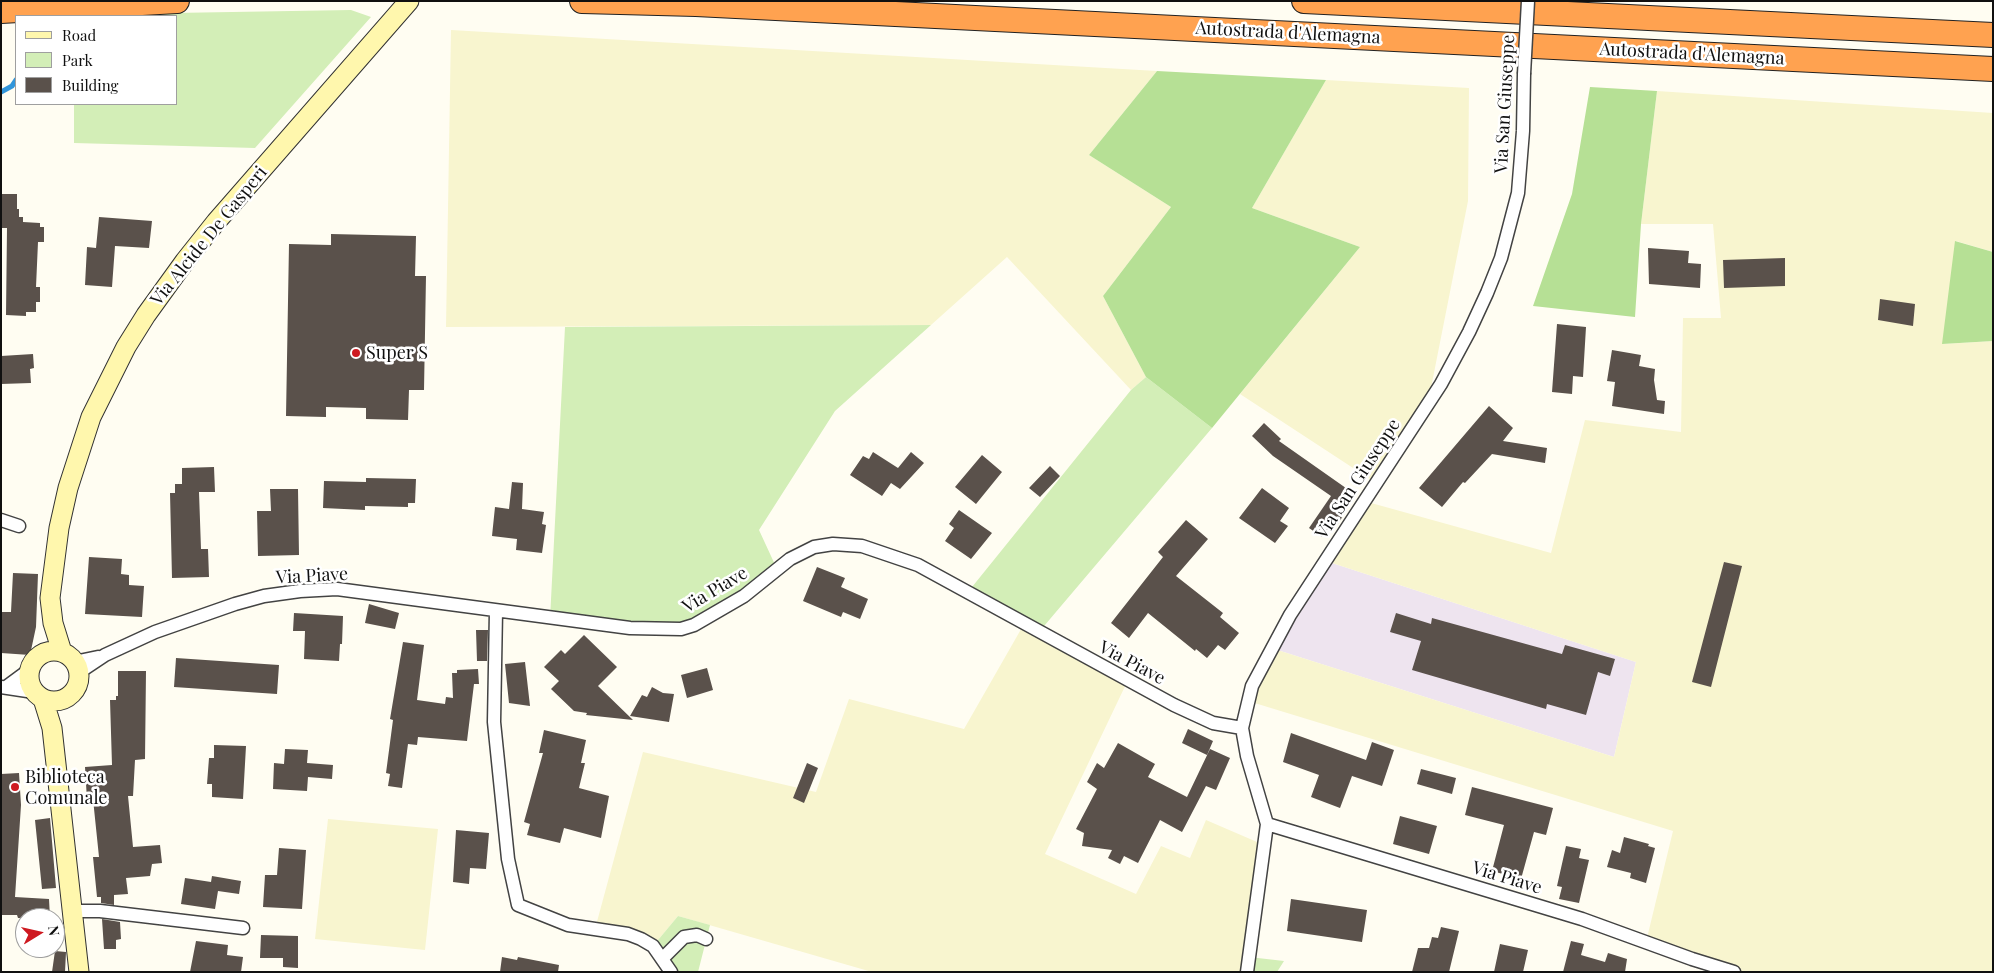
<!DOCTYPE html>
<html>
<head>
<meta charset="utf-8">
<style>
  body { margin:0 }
  #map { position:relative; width:1994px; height:973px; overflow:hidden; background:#fffdf2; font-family:"Playfair Display",serif }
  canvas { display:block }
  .frame { position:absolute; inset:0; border:2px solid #101010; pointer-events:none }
  .legend { position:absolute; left:15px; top:15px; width:162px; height:90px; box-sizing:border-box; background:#fff; border:1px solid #9f9f9f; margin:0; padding:6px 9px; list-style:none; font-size:15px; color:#101010 }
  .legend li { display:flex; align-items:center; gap:10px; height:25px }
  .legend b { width:25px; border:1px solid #9f9f9f }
  .north { position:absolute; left:15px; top:908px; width:50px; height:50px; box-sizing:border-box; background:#fff; border:1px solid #9f9f9f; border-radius:50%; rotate:81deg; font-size:14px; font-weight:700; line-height:20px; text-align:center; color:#101010 }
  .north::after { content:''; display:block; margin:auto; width:18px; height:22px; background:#ce1920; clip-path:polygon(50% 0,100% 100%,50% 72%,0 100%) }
</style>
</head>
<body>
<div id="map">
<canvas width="1994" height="973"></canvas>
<div class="frame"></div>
<ul class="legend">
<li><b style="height:6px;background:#fff7ad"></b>Road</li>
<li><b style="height:14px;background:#d3eeb7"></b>Park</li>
<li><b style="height:14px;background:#5a514b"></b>Building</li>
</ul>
<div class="north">N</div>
</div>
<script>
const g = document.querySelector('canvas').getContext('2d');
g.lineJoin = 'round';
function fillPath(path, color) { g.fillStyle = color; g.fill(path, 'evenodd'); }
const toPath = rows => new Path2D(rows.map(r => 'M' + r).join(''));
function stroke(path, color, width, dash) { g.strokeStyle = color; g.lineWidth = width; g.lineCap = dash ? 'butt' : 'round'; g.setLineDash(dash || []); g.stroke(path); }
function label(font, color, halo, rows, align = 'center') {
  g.font = font + ' "Playfair Display",serif'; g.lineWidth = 5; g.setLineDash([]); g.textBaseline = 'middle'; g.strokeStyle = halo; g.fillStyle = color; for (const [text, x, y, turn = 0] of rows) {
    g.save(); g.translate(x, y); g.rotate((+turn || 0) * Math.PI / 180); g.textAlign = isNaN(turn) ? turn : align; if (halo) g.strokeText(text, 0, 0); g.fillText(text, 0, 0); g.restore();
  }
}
fillPath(toPath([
  [1326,561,1636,662,1614,757,1271,648]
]), '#eee4ef');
fillPath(toPath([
  [451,30,1157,71,1089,155,1171,207,1103,296,1146,377,1131,390,1007,257,931,325,446,327],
  [1326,80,1469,88,1468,201,1428,403,1376,483,1240,394,1360,247,1252,208],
  [1657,91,1993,113,1993,252,1956,241,1943,344,1993,341,1993,972,1734,972,1646,942,1673,831,1248,701,1271,648,1614,757,1636,662,1326,561,1364,501,1551,553,1585,420,1681,432,1683,318,1721,318,1713,224,1641,224],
  [1024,624,1128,680,1045,854,1136,894,1161,846,1190,858,1206,820,1264,845,1247,972,872,972,678,916,653,946,595,929,643,752,816,792,849,699,964,729],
  [328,819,438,829,425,950,315,939]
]), '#f8f5cf');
fillPath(toPath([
  [351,10,371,17,255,148,74,143,74,104,176,104,176,16,109,16,113,14],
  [931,325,835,411,759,530,777,569,694,625,550,619,565,327],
  [1146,377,1212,428,1039,632,968,592,1131,390],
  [678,916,710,925,698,972,671,972,653,946],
  [1249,957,1284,961,1277,972,1247,972]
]), '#d3eeb7');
fillPath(toPath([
  [1157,71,1326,80,1252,208,1360,247,1212,428,1146,377,1103,296,1171,207,1089,155],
  [1590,87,1657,91,1641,224,1635,317,1533,306,1572,194],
  [1955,241,1993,252,1993,341,1942,344]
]), '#b6e095');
stroke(toPath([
  [1,92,12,86,16,80]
]), '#3195da', 5);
fillPath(toPath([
  [1,194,17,194,17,209,19,209,19,217,23,217,23,222,40,223,40,227,44,227,44,242,38,242,36,287,40,287,40,302,36,302,36,312,26,312,26,316,6,315,7,228,1,228],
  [99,217,152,221,149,248,115,246,112,287,85,285,87,247,96,248],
  [331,234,416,236,415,276,426,276,424,390,409,390,408,420,366,419,366,408,326,407,326,417,286,416,289,244,331,245],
  [1648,248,1689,251,1688,263,1701,264,1700,288,1649,284],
  [1785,258,1785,286,1724,288,1723,260],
  [1880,299,1915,304,1913,326,1878,320],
  [1557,324,1586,327,1583,377,1573,376,1572,394,1552,392],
  [1612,350,1641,355,1639,366,1655,369,1654,380,1657,400,1665,401,1664,414,1612,406,1615,382,1607,381],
  [33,354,34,368,30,369,31,383,1,384,1,356],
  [1489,406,1513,428,1503,441,1547,448,1545,463,1492,454,1465,483,1463,482,1442,507,1419,488],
  [1264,423,1281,439,1279,441,1353,493,1343,508,1347,510,1337,525,1333,522,1322,537,1309,528,1331,496,1273,456,1252,436],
  [873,452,898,468,911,452,924,463,900,489,891,483,882,496,850,475,863,456,869,459],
  [982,455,1002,472,976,504,955,487],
  [1050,466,1060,476,1040,497,1029,488],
  [214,467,215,492,199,492,201,549,208,549,209,577,172,578,170,493,175,493,175,484,182,484,182,468],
  [366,478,416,479,415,503,408,503,408,507,365,506,365,510,323,508,324,481,366,482],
  [512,482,523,483,522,509,544,512,542,524,546,525,542,553,516,550,517,539,492,536,495,507,509,509],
  [1262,488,1289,508,1280,521,1288,526,1275,543,1239,518],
  [270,489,298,489,299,555,258,556,257,511,271,511],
  [959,510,992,533,971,559,945,541,954,528,949,524],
  [1186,520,1208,539,1176,576,1223,613,1220,617,1239,633,1225,650,1218,645,1207,658,1196,649,1195,651,1148,613,1129,638,1111,623,1163,557,1158,552],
  [89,557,122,559,121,574,129,575,129,585,144,586,142,617,85,614],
  [1724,562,1742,566,1711,687,1692,682],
  [817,567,845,578,841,587,868,599,860,619,843,612,841,617,803,601],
  [13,573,38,574,36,627,30,655,1,653,1,612,11,612],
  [369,604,399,613,395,629,365,623],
  [294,613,343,616,342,644,340,644,339,661,304,659,305,631,293,631],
  [1396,613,1431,624,1432,618,1562,654,1565,645,1615,659,1610,676,1598,672,1586,715,1547,704,1546,709,1412,670,1421,641,1390,632],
  [476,630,488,630,487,661,477,661],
  [584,635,617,667,598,686,633,720,586,715,587,713,574,711,551,689,559,681,544,667,561,650,565,654],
  [403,642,424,645,417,700,445,704,446,697,453,698,452,673,457,673,457,670,478,669,479,684,474,684,467,741,418,737,417,745,408,744,402,788,388,786,390,774,386,773,393,720,390,719],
  [176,658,279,665,277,694,174,687],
  [525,662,530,706,509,703,505,664],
  [707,668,713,690,687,698,681,675],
  [118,671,146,671,145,759,135,760,133,796,128,796,133,847,160,845,162,863,152,864,150,876,126,878,128,894,114,895,114,905,101,903,101,897,97,897,93,857,99,857,93,799,87,800,85,767,112,765,110,700,116,700,116,696,118,696],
  [652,687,663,693,674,694,669,722,630,716,642,695,647,697],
  [1188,729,1213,741,1207,755,1182,743],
  [544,730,586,740,581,763,585,763,579,788,609,796,601,838,564,828,560,843,527,835,530,824,524,822,543,753,539,753],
  [1291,733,1366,760,1372,742,1394,750,1382,786,1352,776,1340,808,1311,797,1319,775,1283,762],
  [1118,743,1155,764,1148,777,1187,797,1210,749,1230,758,1216,790,1206,786,1182,832,1160,820,1138,863,1124,856,1120,864,1108,858,1112,850,1082,846,1084,833,1076,829,1097,789,1087,782,1097,763,1104,768],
  [214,745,246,746,243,799,212,797,212,784,207,784,209,758,214,758],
  [285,749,308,750,307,763,333,765,332,779,308,777,307,791,273,789,274,763,284,764],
  [807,763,818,768,804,803,793,798],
  [1421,769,1456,778,1452,794,1417,784],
  [19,773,21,805,15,897,49,899,50,918,18,918,17,915,1,915,1,774],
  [1472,787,1553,808,1546,835,1534,832,1521,879,1492,871,1504,825,1465,815],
  [1400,816,1437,826,1429,854,1393,844],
  [50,818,56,888,42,889,35,820],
  [456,830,489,833,486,869,470,868,469,884,453,882],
  [1624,837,1649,844,1648,846,1655,848,1646,883,1630,878,1631,873,1607,867,1612,850,1620,853],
  [1566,846,1581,849,1579,858,1589,860,1579,903,1559,899,1562,887,1557,886],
  [279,848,306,850,302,909,263,907,265,875,277,875],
  [212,876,241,881,239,894,218,891,215,909,181,904,185,878,211,882],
  [1291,899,1367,910,1362,942,1287,931],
  [102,919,120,922,121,939,116,940,116,949,104,949],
  [1441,927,1459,931,1449,972,1412,972,1418,948,1429,948,1432,937,1438,938],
  [261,935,298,936,298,968,283,967,283,958,260,958],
  [196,941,228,945,227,955,243,957,241,972,190,972],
  [1571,941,1584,944,1581,955,1605,962,1608,953,1627,959,1625,972,1563,972],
  [1500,944,1528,950,1523,972,1494,972],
  [55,951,66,952,65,972,52,972],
  [502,957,517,960,518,957,559,965,558,972,500,972]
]), '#5a514b');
const street = toPath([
  [1,520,19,526],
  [496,611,494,722,508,859,518,905,568,925,628,934,641,939,653,946,671,972],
  [74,662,98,657],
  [78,673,105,655,155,632,235,604,264,596,300,591,337,589,630,628,681,629,694,625,744,596,790,559,814,547,833,544,862,546,918,565,1174,705,1213,723,1242,728],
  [1,687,34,692],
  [6,687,29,670],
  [1267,824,1582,919,1692,959,1734,972],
  [72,911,100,911,243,928],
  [663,958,684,937,697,935,706,939],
  [1247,972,1267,824,1247,756,1242,728,1252,686,1290,615,1441,384,1469,332,1487,293,1501,258,1518,193,1523,131,1524,74]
]);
const secondary = toPath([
  '29 676a25 25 0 1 1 50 0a25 25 0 1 1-50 0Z',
  [62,652,53,623,50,598,59,528,68,488,91,417,126,347,146,315,185,261,216,222,409,1],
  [43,699,52,728,79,972]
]);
const highway = toPath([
  [582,1,696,4,1993,69],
  [1304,1,1993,35],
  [1,11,177,1]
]);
stroke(street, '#434343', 15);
stroke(secondary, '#323232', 21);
stroke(highway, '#212121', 26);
stroke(street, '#fff', 12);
stroke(secondary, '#fff7ad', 19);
stroke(highway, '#ffa250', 24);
const streetBridge = toPath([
  [1524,74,1528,1]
]);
stroke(streetBridge, '#434343', 15, []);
stroke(streetBridge, '#fff', 12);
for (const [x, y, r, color] of [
  [356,353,5,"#ce1920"],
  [15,787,5,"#ce1920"]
]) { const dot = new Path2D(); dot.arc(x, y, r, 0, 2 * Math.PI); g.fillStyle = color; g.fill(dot); stroke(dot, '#fff', 2); }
label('18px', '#101010', '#fff', [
  ["Autostrada d'Alemagna",1288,33,3],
  ["Autostrada d'Alemagna",1692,54,3],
  ["Via San Giuseppe",1505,104,-87],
  ["Via Alcide De Gasperi",209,236,-51],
  ["Via San Giuseppe",1358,479,-57],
  ["Via Piave",312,576,-3],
  ["Via Piave",715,590,-31],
  ["Via Piave",1132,663,28],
  ["Via Piave",1507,878,17]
]);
label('18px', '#101010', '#fff', [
  ["Super S",366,353],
  ["Biblioteca",25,777],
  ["Comunale",25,798]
], 'left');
</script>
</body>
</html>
